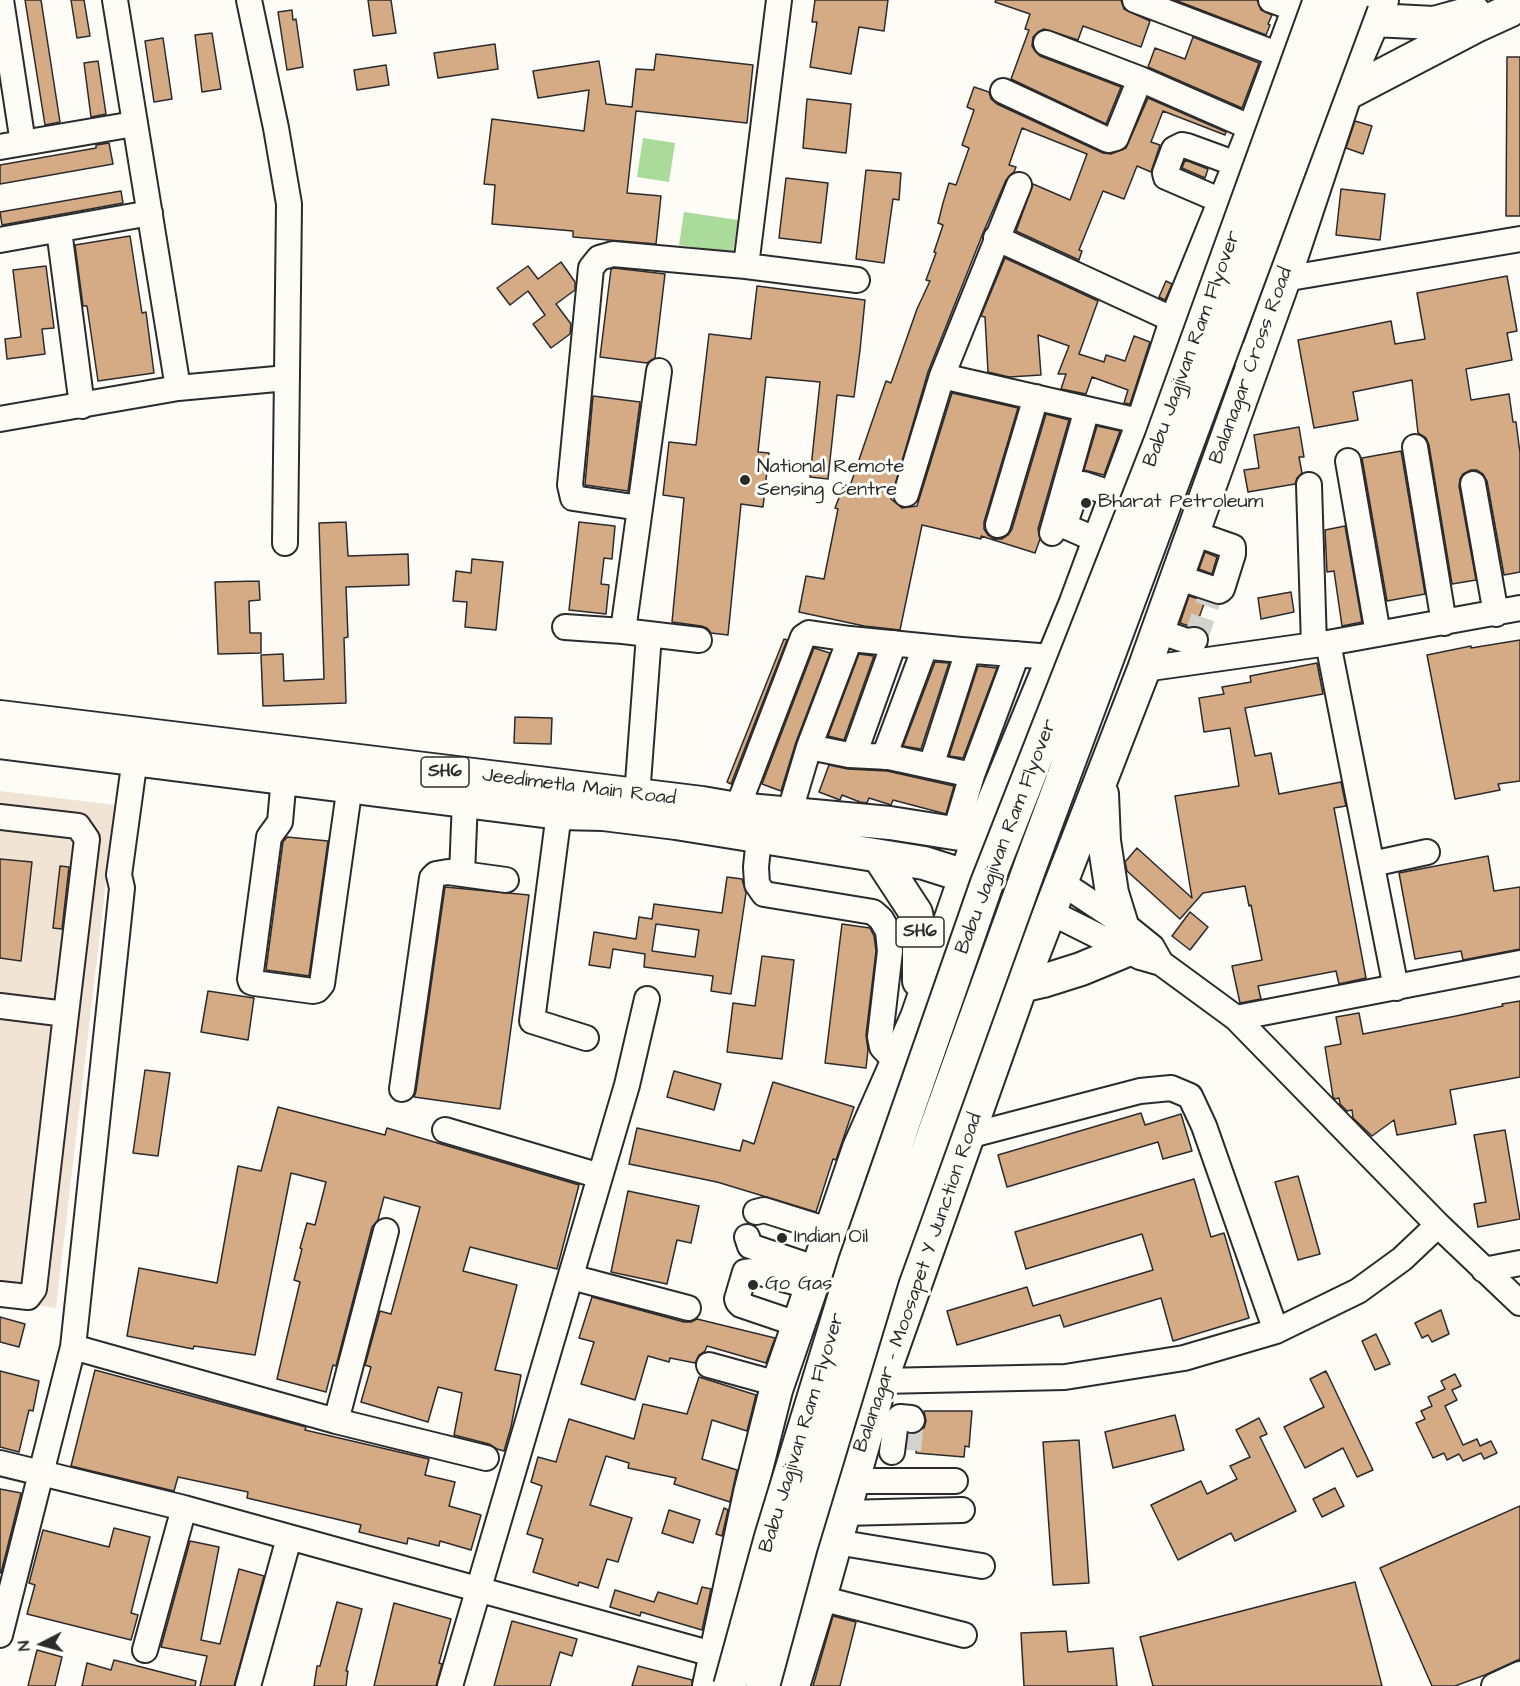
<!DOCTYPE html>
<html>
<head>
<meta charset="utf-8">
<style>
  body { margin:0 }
  #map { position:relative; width:1520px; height:1686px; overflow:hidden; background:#fdfcf7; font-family:"Architects Daughter",sans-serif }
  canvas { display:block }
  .north { position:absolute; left:12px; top:1614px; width:60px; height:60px; -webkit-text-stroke:4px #fdfcf7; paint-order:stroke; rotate:264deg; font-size:16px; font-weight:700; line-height:24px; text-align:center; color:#2b2b2b }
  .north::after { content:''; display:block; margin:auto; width:21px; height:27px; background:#2b2b2b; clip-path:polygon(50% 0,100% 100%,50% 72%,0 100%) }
</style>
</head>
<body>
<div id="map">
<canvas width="1520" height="1686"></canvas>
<div class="north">N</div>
</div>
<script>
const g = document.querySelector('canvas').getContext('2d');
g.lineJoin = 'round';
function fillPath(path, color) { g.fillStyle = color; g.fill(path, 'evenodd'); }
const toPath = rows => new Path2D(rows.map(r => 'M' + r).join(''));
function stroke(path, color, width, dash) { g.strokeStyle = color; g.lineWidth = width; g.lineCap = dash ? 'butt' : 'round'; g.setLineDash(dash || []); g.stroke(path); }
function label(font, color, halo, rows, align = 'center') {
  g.font = font + ' "Architects Daughter",sans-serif'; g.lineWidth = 6; g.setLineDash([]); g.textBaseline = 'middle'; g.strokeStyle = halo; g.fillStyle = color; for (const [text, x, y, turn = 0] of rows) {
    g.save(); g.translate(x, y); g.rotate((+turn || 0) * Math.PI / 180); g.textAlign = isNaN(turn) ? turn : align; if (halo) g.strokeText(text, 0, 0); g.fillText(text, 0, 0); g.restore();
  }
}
fillPath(toPath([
  [0,791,115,805,56,1308,0,1301]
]), '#f1e4d5');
fillPath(toPath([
  [643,138,675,143,669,182,637,177],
  [684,212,738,220,733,253,679,245]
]), '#abdb9b');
const building = toPath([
  [25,0,41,0,60,122,45,125,25,0],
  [71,0,84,0,90,36,77,38,71,0],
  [368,0,391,0,396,33,373,36,368,0],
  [815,0,888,0,884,31,859,27,851,74,810,67,817,22,812,22,815,0],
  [996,0,1121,0,1124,9,1150,21,1141,47,1083,26,1078,40,1044,29,1038,32,1033,37,1032,46,1035,51,1040,56,1121,87,1106,124,1011,79,1029,30,1025,29,1030,14,995,2,996,0],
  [1175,0,1257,0,1261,10,1272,15,1268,24,1270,25,1266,35,1175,0],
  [292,10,293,20,296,19,303,67,287,70,278,12,292,10],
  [212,33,221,89,202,92,195,35,212,33],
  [1193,37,1259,63,1242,108,1148,67,1155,48,1185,59,1193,37],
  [163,38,172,99,154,102,145,41,163,38],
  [495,44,498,69,438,78,434,53,495,44],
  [656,54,753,65,747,123,636,111,627,193,661,196,656,244,573,237,573,231,492,224,495,185,484,184,492,119,584,131,589,90,538,98,533,71,599,61,606,104,632,107,636,69,654,70,656,54],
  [1507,57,1520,57,1520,216,1506,216,1507,57],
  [98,61,106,114,91,117,84,63,98,61],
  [386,65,389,85,357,90,354,70,386,65],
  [974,87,989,92,991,99,997,104,1103,153,1111,154,1126,148,1148,98,1226,132,1225,135,1163,111,1151,142,1160,145,1151,172,1137,166,1124,199,1103,191,1079,250,1082,251,1079,260,1016,231,1033,184,1070,200,1087,154,1022,128,1009,165,1016,167,1014,172,1006,180,983,233,928,372,891,499,902,508,917,506,952,393,1018,408,984,522,984,529,988,535,995,539,1002,539,1008,535,1012,529,1046,414,1069,420,1038,529,1040,539,1035,553,981,536,981,539,922,525,900,630,864,626,799,612,806,576,824,579,838,509,835,508,844,485,850,486,886,381,891,383,917,309,930,281,926,280,936,253,934,252,943,225,938,223,943,203,949,183,956,185,969,148,962,145,974,110,967,107,974,87],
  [807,99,851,104,846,153,803,148,807,99],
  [1355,121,1372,126,1363,154,1346,148,1355,121],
  [109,143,113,164,0,184,0,165,96,148,96,145,109,143],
  [1185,160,1208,169,1205,178,1182,168,1185,160],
  [866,170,901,173,899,200,893,199,884,263,856,259,866,170],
  [786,178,828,183,821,243,779,238,786,178],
  [1341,189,1385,194,1380,240,1336,235,1341,189],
  [121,191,123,203,2,225,0,212,121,191],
  [130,236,142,313,146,312,154,373,98,381,87,306,83,306,75,245,130,236],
  [1005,258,1098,301,1079,354,1104,362,1106,355,1125,361,1134,336,1150,342,1130,404,1124,403,1128,390,1092,377,1086,394,1061,389,1066,374,1058,374,1069,346,1038,335,1041,375,1009,377,988,372,985,317,981,316,1005,258],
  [561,262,575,282,575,290,556,304,571,324,570,334,551,348,533,324,545,315,528,291,510,305,497,288,528,266,538,279,561,262],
  [46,266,54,328,42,329,45,354,7,359,5,339,21,337,13,270,46,266],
  [614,268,665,274,655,358,647,363,600,357,611,269,614,268],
  [1507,276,1517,331,1507,333,1512,360,1466,369,1471,400,1509,394,1513,422,1516,422,1520,453,1520,572,1504,575,1487,481,1483,474,1477,470,1471,470,1463,474,1460,479,1459,486,1476,580,1452,584,1429,445,1426,438,1418,433,1412,380,1353,392,1358,420,1314,428,1298,340,1391,321,1395,344,1425,339,1417,293,1507,276],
  [1166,281,1172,284,1165,300,1159,297,1166,281],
  [757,286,865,300,860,350,854,397,837,395,828,479,810,477,820,382,766,377,758,452,769,453,763,507,741,504,728,635,711,633,707,628,701,626,672,622,684,498,663,495,669,442,696,445,709,334,751,339,757,286],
  [593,396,640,402,628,491,585,485,593,396],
  [1097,426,1120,431,1104,475,1084,470,1097,426],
  [1299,427,1304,457,1299,457,1302,473,1297,478,1295,484,1248,492,1244,470,1259,468,1254,435,1299,427],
  [1401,451,1425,594,1387,601,1362,458,1401,451],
  [346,522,348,556,408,554,409,585,346,587,348,637,344,638,346,703,263,706,261,655,283,654,284,681,324,679,319,523,346,522],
  [579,522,615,526,612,559,604,558,601,584,609,585,606,614,569,610,579,522],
  [1345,526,1362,622,1342,626,1334,571,1327,572,1325,530,1345,526],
  [1205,552,1217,557,1212,574,1199,569,1205,552],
  [472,559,503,562,496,630,465,627,467,602,453,601,456,571,471,573,472,559],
  [259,581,260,600,249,601,250,633,261,633,261,653,218,654,215,582,259,581],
  [1291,592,1294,612,1261,619,1258,598,1291,592],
  [1189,596,1205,601,1196,626,1189,626,1180,623,1189,596],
  [784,639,787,640,731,784,727,782,784,639],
  [1520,640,1520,781,1498,784,1500,790,1455,799,1427,655,1471,646,1471,648,1520,640],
  [814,648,830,653,796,742,781,791,762,784,814,648],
  [859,654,874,656,844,740,828,736,859,654],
  [935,662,949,663,921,749,903,746,935,662],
  [1317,663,1323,694,1245,708,1255,756,1271,753,1279,794,1341,782,1346,806,1334,808,1366,978,1339,984,1336,971,1258,986,1261,999,1240,1003,1232,966,1262,960,1251,905,1249,906,1245,886,1203,893,1180,919,1127,871,1125,862,1137,848,1192,898,1175,796,1239,786,1230,728,1204,732,1199,698,1224,694,1222,687,1251,682,1250,676,1317,663],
  [978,666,997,668,963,758,949,756,978,666],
  [515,717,552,718,551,744,514,743,515,717],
  [829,765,848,769,887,771,954,786,946,814,893,800,891,805,869,798,867,803,860,802,842,795,840,800,819,792,829,765],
  [287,837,328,841,309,976,266,970,283,842,287,837],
  [1488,856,1494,891,1520,887,1520,949,1463,960,1461,951,1415,959,1399,873,1488,856],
  [0,859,32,862,21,961,0,958,0,859],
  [60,866,69,867,62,929,53,928,60,866],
  [727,877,742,879,746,893,731,994,711,991,713,976,644,967,645,954,613,949,610,968,589,965,594,932,636,939,639,917,652,919,654,904,722,913,727,877],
  [656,924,699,930,695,957,652,951,656,924],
  [445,887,529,895,500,1109,414,1097,416,1091,445,887],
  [1190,912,1208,927,1190,950,1172,936,1190,912],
  [842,924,870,928,874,936,876,951,866,1035,868,1050,866,1068,825,1063,842,924],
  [762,956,794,960,782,1059,727,1052,733,1003,755,1006,762,956],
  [208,991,254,998,248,1040,201,1032,208,991],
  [1520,1001,1520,1077,1450,1090,1456,1124,1397,1135,1394,1120,1372,1136,1353,1118,1352,1110,1347,1111,1340,1104,1339,1098,1335,1099,1333,1097,1325,1047,1341,1044,1336,1017,1359,1013,1363,1034,1456,1016,1503,1006,1502,1004,1520,1001],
  [145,1070,170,1073,158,1156,133,1153,145,1070],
  [674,1071,721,1084,714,1110,667,1097,674,1071],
  [773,1082,854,1107,836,1160,833,1159,816,1212,717,1182,629,1164,637,1128,740,1151,743,1140,754,1144,773,1082],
  [278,1107,385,1135,387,1128,579,1185,557,1269,470,1247,463,1271,517,1285,495,1370,521,1375,511,1427,504,1451,497,1449,489,1444,454,1435,462,1393,438,1387,428,1422,361,1402,371,1367,365,1365,380,1311,391,1314,420,1207,384,1197,378,1220,372,1227,336,1366,333,1365,326,1392,277,1379,300,1282,294,1280,302,1249,300,1248,307,1223,315,1225,326,1182,291,1173,255,1355,194,1346,193,1349,127,1336,139,1268,217,1283,238,1166,261,1171,278,1107],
  [1141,1113,1145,1125,1181,1114,1192,1151,1163,1159,1158,1142,1007,1187,998,1155,1141,1113],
  [1505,1130,1520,1219,1478,1227,1474,1204,1486,1202,1474,1135,1505,1130],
  [1298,1176,1320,1254,1298,1260,1275,1182,1298,1176],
  [1194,1179,1211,1237,1224,1233,1249,1318,1173,1341,1161,1298,1064,1327,1060,1315,957,1345,947,1311,1027,1287,1033,1306,1153,1270,1142,1234,1026,1269,1015,1232,1194,1179],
  [628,1191,699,1206,691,1243,677,1240,667,1284,611,1272,628,1191],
  [592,1297,684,1322,691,1322,697,1319,775,1338,766,1363,707,1346,705,1351,699,1355,695,1363,670,1358,669,1362,648,1356,635,1400,581,1384,594,1342,579,1338,592,1297],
  [1441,1310,1449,1334,1432,1342,1428,1335,1422,1338,1415,1323,1441,1310],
  [0,1317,25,1324,19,1347,0,1342,0,1317],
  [1376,1334,1390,1364,1375,1370,1362,1341,1376,1334],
  [95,1370,306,1427,305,1430,429,1459,425,1475,455,1482,449,1506,481,1515,471,1550,440,1541,439,1546,408,1538,407,1544,359,1532,361,1525,247,1498,248,1492,178,1477,174,1491,71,1466,95,1370],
  [0,1371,39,1381,33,1411,29,1410,19,1452,0,1447,0,1371],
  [1326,1371,1373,1470,1357,1477,1343,1448,1305,1468,1284,1427,1324,1407,1310,1379,1326,1371],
  [1455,1374,1461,1386,1452,1390,1457,1400,1445,1406,1463,1445,1477,1439,1480,1446,1491,1441,1497,1453,1484,1459,1481,1453,1463,1461,1459,1454,1447,1460,1444,1453,1433,1458,1416,1423,1425,1419,1421,1411,1432,1406,1428,1397,1445,1389,1441,1381,1455,1374],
  [699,1377,756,1395,747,1431,712,1420,702,1459,737,1470,730,1502,674,1484,676,1478,628,1468,629,1463,606,1456,590,1505,632,1518,618,1562,607,1559,598,1588,579,1582,578,1586,533,1572,543,1539,527,1534,542,1486,531,1482,538,1457,556,1462,569,1419,634,1439,643,1404,687,1414,699,1377],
  [924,1411,972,1411,969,1447,965,1446,964,1457,916,1453,917,1433,924,1428,926,1421,924,1411],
  [1175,1415,1184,1450,1113,1468,1105,1432,1175,1415],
  [1259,1418,1267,1434,1260,1437,1296,1511,1235,1541,1231,1533,1178,1560,1151,1505,1201,1481,1207,1494,1237,1479,1230,1466,1250,1457,1236,1430,1259,1418],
  [1079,1440,1089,1583,1053,1585,1043,1442,1079,1440],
  [1335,1488,1344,1506,1322,1517,1313,1499,1335,1488],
  [0,1489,21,1493,1,1573,0,1573,0,1489],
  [1520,1506,1520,1659,1485,1675,1455,1686,1432,1686,1380,1568,1520,1506],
  [724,1508,728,1510,722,1536,716,1534,724,1508],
  [669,1510,700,1520,693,1543,662,1533,669,1510],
  [114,1528,150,1537,131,1613,138,1615,131,1640,27,1614,35,1585,29,1583,43,1530,109,1547,114,1528],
  [190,1541,219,1547,201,1640,220,1644,239,1569,264,1576,234,1686,200,1686,207,1656,161,1647,190,1541],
  [1355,1582,1382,1686,1153,1686,1140,1637,1355,1582],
  [702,1587,711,1589,702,1630,641,1612,640,1616,610,1607,615,1590,654,1602,658,1592,697,1604,702,1587],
  [337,1602,362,1609,346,1671,348,1671,346,1686,314,1686,317,1666,320,1666,337,1602],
  [394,1603,451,1619,439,1663,442,1664,436,1686,374,1686,394,1603],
  [833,1616,856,1622,840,1686,813,1686,833,1616],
  [512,1621,577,1639,572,1656,560,1652,550,1686,494,1686,512,1621],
  [1066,1631,1068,1652,1113,1648,1117,1686,1024,1686,1021,1633,1066,1631],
  [37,1650,62,1657,55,1686,28,1686,37,1650],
  [114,1660,196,1681,195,1686,82,1686,87,1663,111,1670,114,1660],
  [638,1666,692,1680,692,1686,632,1686,638,1666]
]);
fillPath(building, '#d5ab86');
stroke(building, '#2b2b2b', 1.5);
stroke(toPath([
  [1195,640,1211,594],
  [909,1450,912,1420]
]), '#d3d2ce', 24, [24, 12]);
const minor = toPath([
  [1,0,23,143],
  [115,0,178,388],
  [249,0,276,128,289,204,285,543],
  [779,0,746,266,857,280],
  [1135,0,1282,56],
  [1271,0,1299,10],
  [1046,43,1140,79,1254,129],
  [1003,91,1108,140,1116,138,1140,79],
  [0,147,134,124],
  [1224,202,1166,177,1165,173,1174,149,1182,145,1187,146,1239,165],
  [59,230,82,406],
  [996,238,1176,321,1254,361],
  [0,240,150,213],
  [1284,279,1520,239],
  [659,371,640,508,573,498,570,485,591,268,599,258,613,254,746,266],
  [942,376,1019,185],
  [0,419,178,388,287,378],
  [1415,447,1444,623],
  [1348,461,1378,634],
  [1473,484,1496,614],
  [1309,485,1314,645],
  [906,494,942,376,1143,422],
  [640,508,623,631,699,640],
  [998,525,1036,397],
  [1052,533,1087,409],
  [1099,541,1067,527,1065,523,1078,486,1083,484,1116,495],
  [1177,577,1219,591,1222,589,1233,554,1233,547,1193,533],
  [565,627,623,631],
  [1158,631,1187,641,1195,640],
  [1328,643,1396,988],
  [1144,669,1328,643,1520,608],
  [809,747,849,755,889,757,972,775,1017,654],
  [854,755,894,643],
  [884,757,925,647],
  [931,766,968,651],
  [284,777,280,822,269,837,250,979,251,982,254,983,313,991,317,990,322,984,350,785],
  [637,796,649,635],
  [737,809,803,637,809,633,850,639],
  [559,813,532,1021,586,1038],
  [789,814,809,747,850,639,961,650,1052,657],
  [0,817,78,826,87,839,66,1014,0,1006],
  [955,832,972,775],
  [759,837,756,867,757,884,764,894,873,912,881,919,888,931,890,951,880,1037,882,1047,897,1063],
  [1372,864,1427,852],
  [462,874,465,800],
  [1062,883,1121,922,1152,947,1161,963],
  [1050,912,1140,957,1161,963,1236,1018,1438,1225,1520,1303],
  [1236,1018,1520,963],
  [402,1089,432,878,436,874,448,872,506,880],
  [445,1130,600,1176],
  [968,1136,1140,1091,1171,1088,1190,1096,1204,1126,1276,1331],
  [756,1212,764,1210,831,1231],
  [747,1237,750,1246,818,1269],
  [1484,1270,1520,1263],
  [571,1277,688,1308],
  [0,1294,28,1297,34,1289,66,1014],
  [800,1325,741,1305,738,1302,737,1299,745,1272,753,1271,812,1287],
  [73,1347,336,1421,386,1231],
  [709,1365,778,1384],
  [881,1381,1065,1377,1184,1358,1276,1331,1358,1291,1402,1259,1438,1225],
  [336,1421,486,1458],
  [892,1452,896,1421,900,1417,911,1418,912,1420],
  [0,1463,184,1508,716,1655],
  [853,1481,955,1481],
  [844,1513,962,1510],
  [836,1542,982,1566],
  [820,1598,964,1635],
  [0,1635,73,1347,122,888,119,875,135,758],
  [145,1650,184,1508],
  [248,1686,289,1538],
  [450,1686,627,1085,647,999],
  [1494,1686,1520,1674]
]);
const major = toPath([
  [1374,20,1434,23,1474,12],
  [1344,95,1474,27,1509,11,1520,2],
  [0,717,702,803,737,809,890,823,979,837],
  [0,742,559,813,603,814,676,823,924,863,965,876],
  [1102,794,1104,841,1112,893,1121,922],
  [880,858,916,913,919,930,919,981],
  [1021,986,1043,981,1081,969,1127,950],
  [709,1686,750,1493,776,1390,859,1148,917,1017,979,837,1075,605,1143,422,1176,321,1254,129,1302,0],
  [793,1686,820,1598,881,1381,1021,986,1144,669,1284,279,1358,56,1382,0]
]);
stroke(minor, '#2b2b2b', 28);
stroke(major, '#2b2b2b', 36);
stroke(minor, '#fdfcf7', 24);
stroke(major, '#fdfcf7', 32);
const majorBridge = toPath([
  [730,1686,771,1537,855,1262,987,883,1161,440,1320,0],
  [763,1686,801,1546,883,1275,1031,864,1352,0]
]);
stroke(majorBridge, '#2b2b2b', 36, []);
stroke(majorBridge, '#fdfcf7', 32);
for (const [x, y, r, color] of [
  [745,480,6,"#2b2b2b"],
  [1086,503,6,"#2b2b2b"],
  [782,1238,6,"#2b2b2b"],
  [753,1285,6,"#2b2b2b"]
]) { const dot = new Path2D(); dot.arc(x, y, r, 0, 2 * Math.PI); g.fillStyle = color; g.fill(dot); stroke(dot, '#fdfcf7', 2); }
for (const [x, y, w] of [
  [445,772,48],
  [920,932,48]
]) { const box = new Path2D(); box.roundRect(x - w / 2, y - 15, w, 30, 4.5); g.fillStyle = '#fdfcf7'; g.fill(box); stroke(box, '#2b2b2b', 1.5); }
label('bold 18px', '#2b2b2b', null, [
  ["SH6",445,772],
  ["SH6",920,932]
]);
label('20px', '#2b2b2b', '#fdfcf7', [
  ["Babu Jagjivan Ram Flyover",1193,349,-70],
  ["Balanagar Cross Road",1252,366,-70],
  ["Jeedimetla Main Road",579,788,7],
  ["Babu Jagjivan Ram Flyover",1007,837,-69],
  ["Balanagar - Moosapet Y Junction Road",919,1283,-71],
  ["Babu Jagjivan Ram Flyover",803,1433,-73]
]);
label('20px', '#2b2b2b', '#fdfcf7', [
  ["National Remote",757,468],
  ["Sensing Centre",757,491],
  ["Bharat Petroleum",1098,503],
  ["Indian Oil",794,1238],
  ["Go Gas",765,1285]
], 'left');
</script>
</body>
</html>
